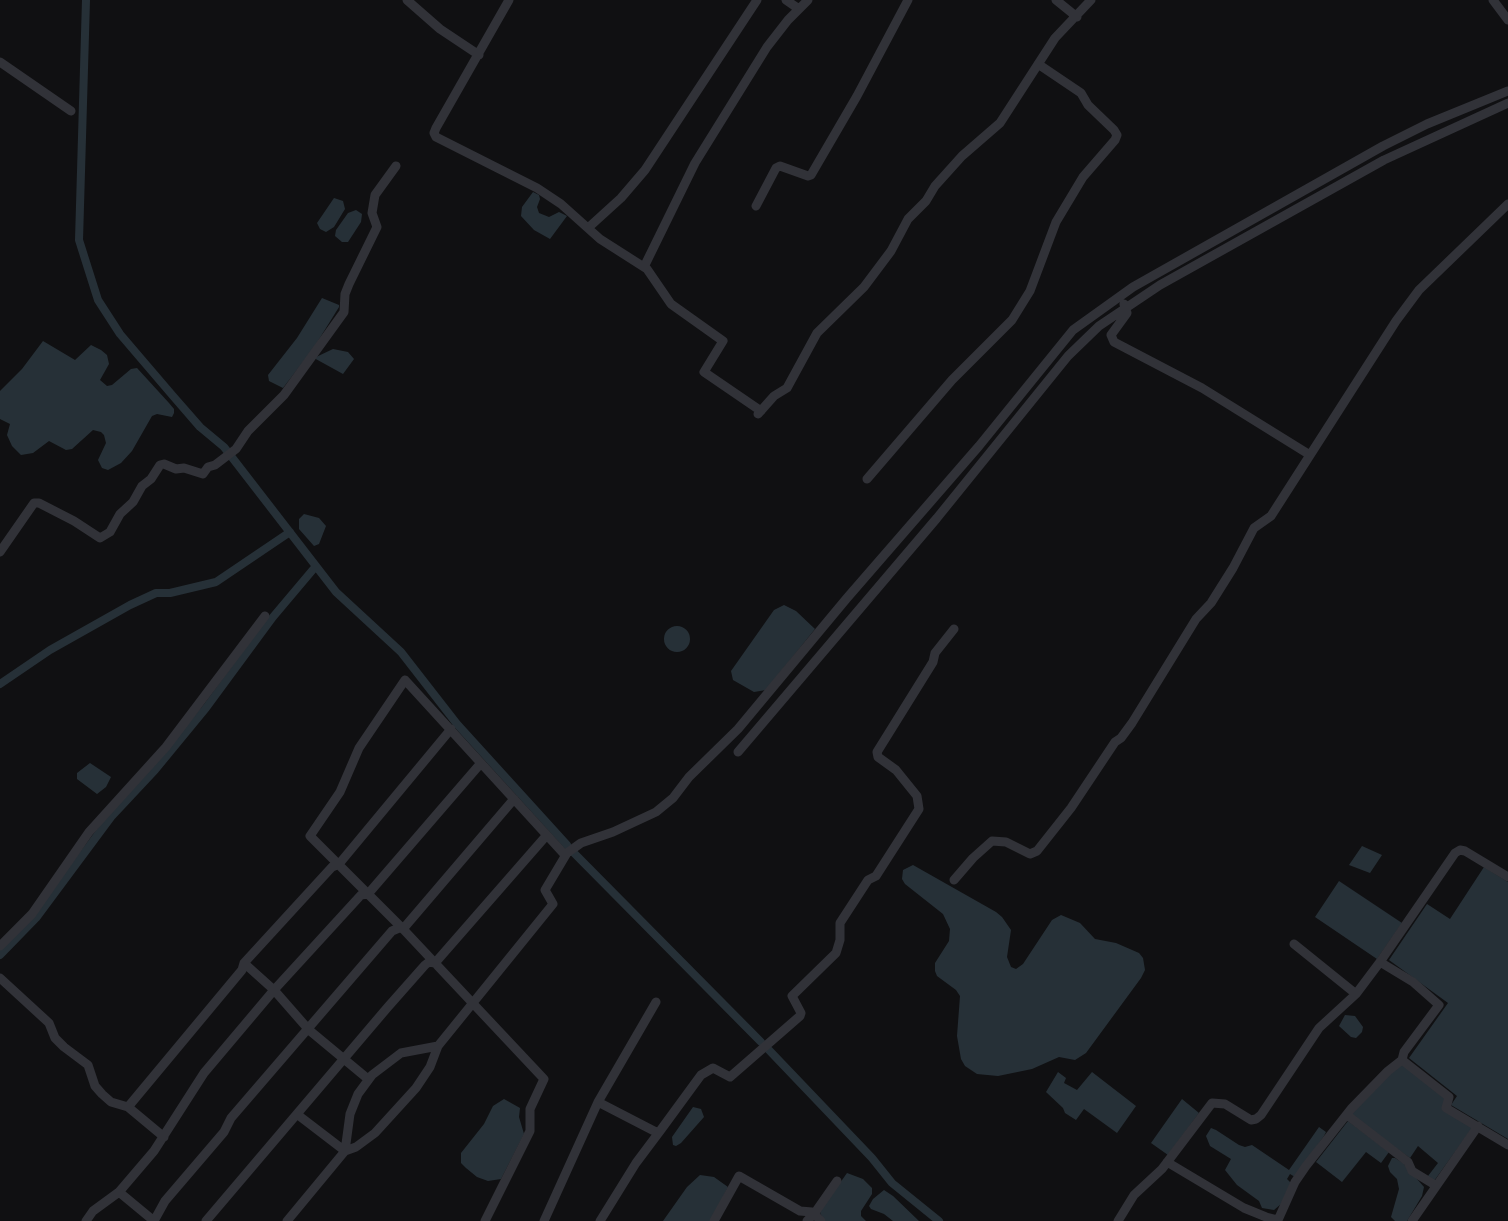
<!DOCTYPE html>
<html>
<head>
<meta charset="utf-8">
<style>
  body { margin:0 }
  canvas { display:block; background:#101012 }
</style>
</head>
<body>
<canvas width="1508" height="1221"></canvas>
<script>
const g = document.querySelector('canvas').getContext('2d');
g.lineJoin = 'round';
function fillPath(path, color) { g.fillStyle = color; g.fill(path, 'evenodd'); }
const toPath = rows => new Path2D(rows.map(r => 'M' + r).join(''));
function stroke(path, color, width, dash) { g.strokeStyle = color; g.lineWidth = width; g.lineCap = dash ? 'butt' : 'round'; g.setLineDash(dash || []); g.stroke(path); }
fillPath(toPath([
  [533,192,539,195,540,199,537,207,539,213,549,217,559,212,567,216,550,239,534,230,521,216,522,207],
  [334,198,343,201,345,209,334,227,326,232,320,229,317,223],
  [356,210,362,214,361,222,348,242,342,242,335,236,336,230,348,213],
  [322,298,339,305,339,307,313,349,283,388,269,381,268,375,297,338],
  [43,341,75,360,91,345,101,350,107,355,109,364,100,380,107,386,112,385,131,369,137,368,169,403,174,409,174,413,172,417,157,414,152,416,132,451,121,463,108,470,102,468,98,460,106,443,104,435,101,432,93,430,72,449,66,450,49,441,33,453,21,455,12,446,7,435,10,424,0,419,0,391,22,369],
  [333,349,348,352,354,359,343,374,314,358],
  [304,514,319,518,326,526,319,544,314,546,299,529,299,519],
  [784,605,796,611,815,629,766,690,754,692,733,680,731,671,774,610],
  '664 639a13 13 0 1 1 26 0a13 13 0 1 1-26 0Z',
  [90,763,111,777,106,787,97,794,77,779,77,773],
  [1362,846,1382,855,1370,873,1349,865],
  [913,865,996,912,1002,917,1011,930,1007,957,1011,967,1016,969,1023,964,1052,920,1061,915,1080,923,1095,939,1116,943,1139,953,1143,958,1145,970,1141,978,1086,1053,1075,1060,1059,1057,1032,1069,998,1076,977,1074,965,1066,961,1059,957,1036,960,996,956,990,937,976,935,971,935,963,949,941,950,929,943,914,905,884,902,879,903,870],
  [1484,867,1508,882,1508,1139,1451,1105,1457,1096,1409,1058,1448,1003,1389,960,1427,904,1450,919],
  [1339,881,1402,923,1377,959,1315,917],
  [1345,1015,1355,1016,1363,1027,1362,1032,1356,1038,1351,1037,1339,1026],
  [1402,1064,1445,1097,1443,1106,1473,1127,1434,1181,1428,1176,1438,1163,1418,1146,1410,1158,1350,1115,1393,1069],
  [1058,1072,1066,1078,1064,1083,1077,1090,1092,1072,1136,1106,1117,1133,1084,1109,1076,1120,1065,1113,1063,1108,1046,1092],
  [504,1099,520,1108,519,1117,524,1134,501,1179,488,1181,477,1177,466,1168,461,1163,461,1153,484,1124,493,1106],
  [1182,1099,1199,1113,1168,1155,1151,1143],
  [693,1107,701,1109,704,1117,681,1143,676,1146,673,1145,672,1137],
  [1348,1121,1389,1152,1381,1163,1366,1152,1342,1182,1316,1162],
  [1319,1127,1326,1132,1324,1136,1295,1177,1290,1174,1287,1179,1291,1183,1281,1204,1274,1210,1262,1208,1259,1201,1237,1185,1225,1170,1231,1159,1210,1146,1206,1136,1211,1128,1216,1130,1239,1145,1245,1147,1252,1145,1289,1170],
  [1392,1158,1395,1158,1403,1163,1424,1187,1422,1196,1407,1221,1395,1221,1391,1217,1399,1189,1397,1179,1390,1172,1388,1166],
  [847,1173,863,1179,872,1188,872,1194,861,1211,861,1216,866,1221,825,1221,820,1213,823,1207],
  [700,1175,714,1177,728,1187,711,1221,663,1221,687,1187],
  [884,1190,893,1196,919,1221,893,1221,884,1214,871,1209,869,1206,873,1199]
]), '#263037');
stroke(toPath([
  [86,0,79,240,98,300,120,334,173,396,200,427,224,447,336,592,401,652,457,724,567,845],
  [0,684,50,650,130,605,156,593,170,593,216,582,290,532],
  [574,853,761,1042],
  [0,955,36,918,111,817,155,770,206,708,273,617,316,566],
  [767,1048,872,1158,892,1183,939,1221]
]), '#263037', 8);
stroke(toPath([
  [407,0,440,29,479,55],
  [509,0,436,128,434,133,436,137,537,188,561,204,600,239,647,269,671,304,723,341,704,372,761,411],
  [786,0,799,9],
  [1056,0,1077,17],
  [1493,0,1508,20],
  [0,62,71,111],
  [756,206,776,168,780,166,808,176,811,175,857,96,908,0],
  [588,228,621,198,645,170,757,0],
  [644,267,695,163,767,47,788,20,808,0],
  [1124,304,1127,313,1111,335,1114,342,1202,388,1310,455],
  [758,414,774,396,787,388,817,333,864,287,891,251,908,219,926,201,935,186,962,156,1000,123,1055,38,1091,0],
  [867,479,952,380,1012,320,1030,291,1056,222,1083,177,1115,140,1117,135,1114,130,1088,105,1081,93,1038,64],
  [0,552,34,503,39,503,74,521,100,538,110,532,120,514,133,502,142,486,151,479,160,465,164,464,176,469,184,468,203,474,208,467,215,465,236,449,248,431,284,395,344,312,345,294,349,284,377,227,372,213,375,195,396,166],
  [738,752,937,518,1068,356,1099,326,1160,285,1384,160,1508,103],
  [954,880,973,858,992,841,1006,842,1030,854,1037,851,1071,808,1115,742,1121,738,1132,723,1196,619,1211,603,1233,568,1254,528,1271,516,1396,321,1419,290,1508,204],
  [1294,944,1356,994],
  [0,946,32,914,89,832,166,747,265,616],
  [1380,962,1413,982,1439,1005,1404,1052,1402,1060,1449,1097,1446,1108,1508,1145],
  [244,963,274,990,309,1030,368,1079],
  [0,978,49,1023,55,1038,64,1047,88,1065,95,1086,102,1094,111,1102,128,1107,164,1137],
  [598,1102,656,1002],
  [128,1107,242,970,244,963,332,867,339,864,451,729],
  [298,1115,345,1151],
  [1347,1115,1408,1162,1412,1171,1435,1185],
  [345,1151,350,1114,358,1094,372,1075,401,1053,438,1046],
  [1167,1162,1244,1208,1266,1217,1278,1220,1295,1182,1306,1166,1351,1109,1388,1071,1402,1060],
  [119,1192,154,1221],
  [86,1221,93,1211,119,1192,154,1151,204,1073,274,990,361,895,368,894,481,763],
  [154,1221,165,1201,224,1132,231,1118,392,931,399,928,403,929,514,799],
  [206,1221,387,1008,425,965,429,962,435,963,546,836],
  [287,1221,345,1151,356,1147,375,1133,416,1088,430,1067,438,1046,553,904,545,890,567,853,581,843,613,832,656,812,673,798,689,777,738,729,847,598,979,446,1073,330,1133,287,1383,146,1427,124,1508,91],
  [485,1221,530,1131,530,1109,544,1079,403,929,310,836,340,792,359,748,405,680,565,855],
  [544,1221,598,1102,656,1132,660,1131,701,1075,713,1068,730,1077,800,1016,801,1013,792,996,836,953,840,940,840,923,868,880,876,876,919,809,917,796,896,770,878,757,877,752,933,662,935,653,954,629],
  [600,1221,636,1163,660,1131],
  [714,1221,739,1176,800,1211,812,1212,821,1221],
  [807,1221,814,1214,837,1181],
  [1118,1221,1134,1195,1162,1169,1212,1103,1225,1104,1251,1120,1256,1119,1261,1115,1319,1028,1356,994,1380,962,1455,853,1460,850,1465,851,1508,877],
  [1412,1221,1478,1126]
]), '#313238', 9);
</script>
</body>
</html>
